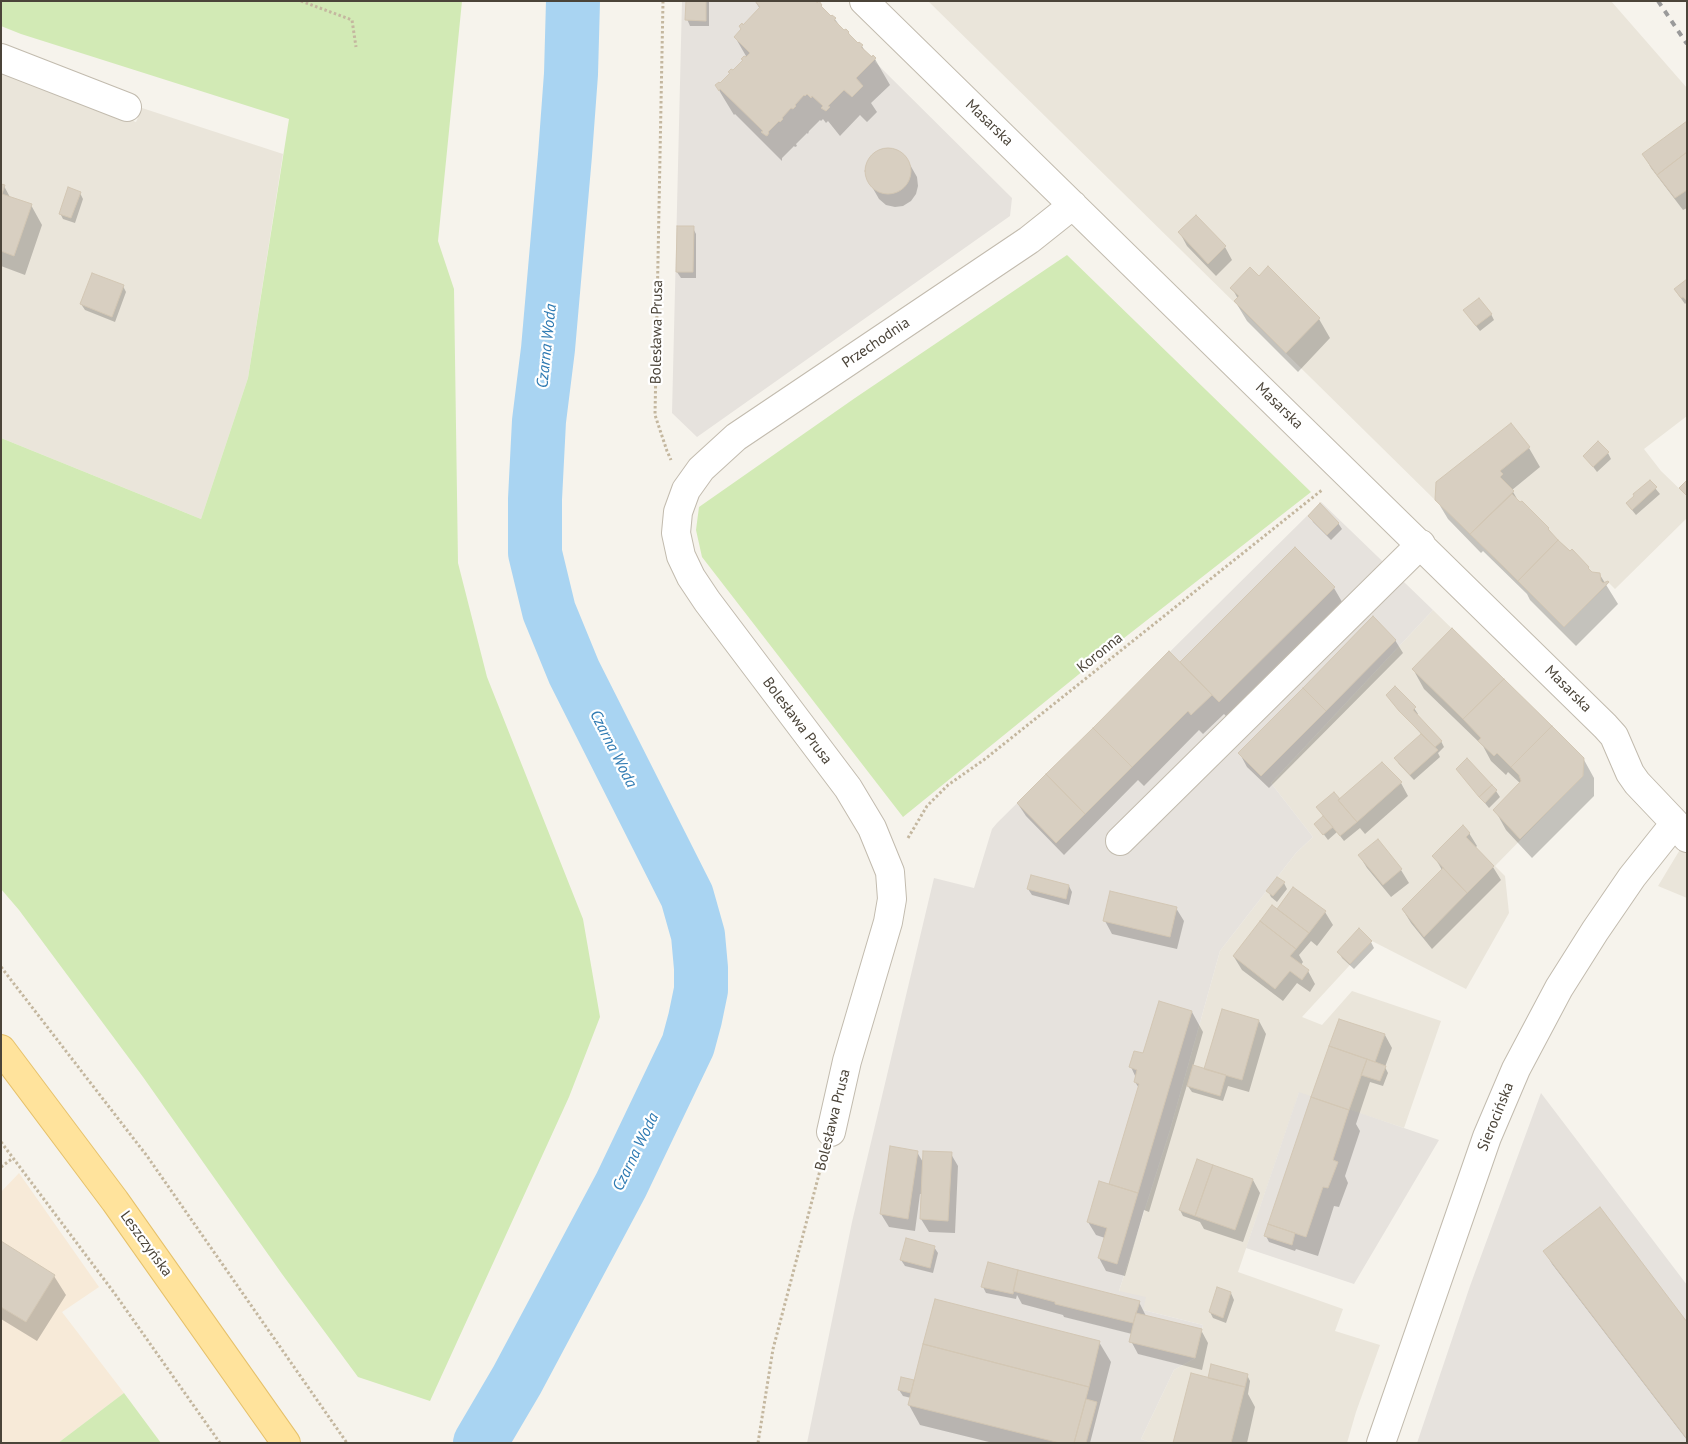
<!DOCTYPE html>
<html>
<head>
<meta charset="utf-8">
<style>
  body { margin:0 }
  #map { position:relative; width:1688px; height:1444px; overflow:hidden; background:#f6f3ec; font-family:"PT Sans",sans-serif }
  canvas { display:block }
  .frame { position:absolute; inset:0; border:2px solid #4b4439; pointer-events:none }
</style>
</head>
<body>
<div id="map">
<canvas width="1688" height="1444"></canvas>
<div class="frame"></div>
</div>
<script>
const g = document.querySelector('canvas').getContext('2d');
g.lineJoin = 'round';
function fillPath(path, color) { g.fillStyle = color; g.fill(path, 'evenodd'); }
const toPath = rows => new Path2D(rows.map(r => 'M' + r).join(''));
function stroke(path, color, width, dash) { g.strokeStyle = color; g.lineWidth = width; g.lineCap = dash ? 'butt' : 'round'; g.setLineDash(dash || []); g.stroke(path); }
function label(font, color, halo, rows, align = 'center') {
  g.font = font + ' "PT Sans",sans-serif'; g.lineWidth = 4.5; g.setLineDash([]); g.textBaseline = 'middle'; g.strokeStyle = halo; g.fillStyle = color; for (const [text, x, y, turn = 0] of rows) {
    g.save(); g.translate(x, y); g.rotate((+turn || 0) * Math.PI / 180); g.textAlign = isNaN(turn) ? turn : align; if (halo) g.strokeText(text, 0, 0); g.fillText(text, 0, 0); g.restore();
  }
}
fillPath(toPath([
  [928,1,1611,1,1687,88,1687,416,1644,449,1661,471,1687,496,1687,518,1615,589,1609,583,1564,627],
  [1,70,136,122,142,108,283,154,248,378,201,519,1,438],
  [1433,610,1584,758,1583,776,1495,866,1505,876,1509,913,1466,989,1372,941,1302,1017,1322,1025,1352,991,1441,1021,1404,1128,1299,1093,1238,1272,1343,1309,1335,1331,1380,1345,1356,1412,1347,1443,1153,1443,1141,1439,1174,1370,1195,1358,1203,1325,1143,1310,1119,1291,1170,1130,1220,951,1296,853,1313,837,1271,783],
  [1687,838,1687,898,1658,886]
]), '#eae5da');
fillPath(toPath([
  [19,1173,99,1287,62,1312,124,1393,58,1443,1,1443,1,1192]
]), '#f7ead8');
fillPath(toPath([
  [682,1,816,1,817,3,819,1,822,5,821,6,831,16,832,15,836,18,834,20,844,30,846,29,849,32,848,33,858,43,859,42,863,45,862,47,871,56,873,55,876,58,875,62,1012,198,1010,216,697,437,672,413],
  [1321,502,1433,610,1271,783,1313,837,1296,853,1220,951,1170,1130,1119,1291,1146,1297,1143,1310,1203,1325,1195,1358,1174,1370,1141,1439,1153,1443,807,1443,852,1222,934,878,974,888,992,829,997,823],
  [1299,1092,1439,1140,1354,1284,1246,1248],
  [1541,1093,1687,1285,1687,1443,1417,1443,1470,1286]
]), '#e6e2dd');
fillPath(toPath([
  [1,1,462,1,438,241,454,289,458,563,487,677,583,919,600,1017,569,1097,430,1401,358,1377,282,1274,143,1077,19,910,1,889,1,438,201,519,248,378,289,119,21,34,1,26],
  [1067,255,1311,492,1110,649,903,817,702,557,696,530,699,507,855,398],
  [124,1393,161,1443,58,1443]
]), '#d2eab5');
fillPath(toPath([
  [687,1,709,1,709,26,690,26,687,19],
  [755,1,821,6,824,12,835,19,844,32,848,32,858,45,862,46,866,53,872,58,873,57,875,59,890,85,871,103,877,112,867,122,860,115,840,136,828,121,826,123,823,119,821,121,820,120,809,131,808,134,807,133,796,144,797,146,795,147,794,146,782,158,782,161,735,114,734,115,717,87,744,61,743,59,746,56,735,37,760,9],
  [1687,122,1687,208,1683,210,1651,168,1644,155],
  [889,148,897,150,905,156,917,177,918,186,916,194,911,201,903,206,895,207,886,205,879,199,867,178,866,169,868,161,873,154,881,149],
  [1,185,4,186,11,199,31,205,42,225,25,275,1,266],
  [80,193,83,199,75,223,63,219,60,213],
  [693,228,696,234,696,278,681,278,677,272],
  [1180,233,1225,247,1232,260,1216,276,1187,246],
  [1259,277,1319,319,1330,338,1298,372,1247,321,1235,301,1238,299,1232,288],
  [1687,281,1687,302,1685,304,1675,290],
  [123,286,126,292,115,322,85,310,81,304],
  [1491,314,1494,320,1480,331,1468,316],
  [1511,425,1529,448,1540,467,1512,490,1520,504,1548,528,1553,536,1588,567,1592,574,1600,575,1618,604,1576,646,1530,600,1527,594,1483,551,1481,553,1448,519,1436,499],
  [1608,453,1611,459,1597,472,1585,456],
  [1650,482,1660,494,1636,515,1627,504],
  [1310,516,1338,523,1342,529,1331,540,1313,522],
  [1295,548,1334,588,1345,607,1231,721,1224,714,1203,734,1199,730,1144,786,1138,780,1064,855,1026,816,1018,804,1180,664],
  [1395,640,1403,653,1269,788,1247,767,1240,754],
  [1413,669,1583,758,1594,778,1594,796,1532,858,1506,830,1495,810,1521,784,1508,772,1506,775,1491,761,1483,746,1424,689],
  [1391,701,1414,708,1418,714,1416,716,1441,741,1444,747,1438,753,1440,757,1414,780,1399,764,1395,758,1422,735],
  [1467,760,1496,791,1500,797,1489,808,1458,770],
  [1401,783,1408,796,1365,834,1360,828,1344,841,1337,832,1328,840,1316,824,1324,817,1318,808],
  [1469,833,1477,846,1475,848,1493,867,1501,880,1432,949,1411,923,1403,910,1442,870,1434,856],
  [1377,841,1401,870,1409,883,1391,897,1367,868,1359,855],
  [1284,883,1287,889,1277,902,1271,897,1268,891],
  [1069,886,1072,892,1069,905,1032,895,1028,889],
  [1176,908,1184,921,1177,949,1112,934,1105,921],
  [1277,911,1325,912,1333,925,1317,946,1311,941,1299,955,1303,962,1300,966,1308,971,1315,984,1310,992,1297,983,1283,1001,1242,970,1234,957],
  [1371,942,1374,948,1354,969,1342,958,1339,952],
  [1192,1012,1203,1032,1193,1067,1205,1070,1259,1021,1266,1034,1249,1092,1228,1086,1223,1101,1192,1092,1187,1085,1149,1212,1144,1210,1125,1276,1106,1271,1099,1258,1105,1238,1096,1235,1088,1222,1110,1186,1139,1088,1135,1082,1136,1078,1131,1067],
  [1340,1020,1385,1035,1392,1048,1385,1067,1388,1073,1383,1086,1370,1082,1356,1124,1360,1131,1345,1176,1348,1183,1339,1207,1334,1206,1318,1256,1296,1249,1295,1251,1269,1242,1266,1236],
  [917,1152,924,1164,951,1154,958,1166,955,1233,929,1232,921,1219,922,1194,920,1194,915,1231,889,1227,881,1214],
  [1253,1180,1260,1193,1243,1242,1204,1229,1200,1222,1183,1216,1180,1210],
  [1,1243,54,1276,66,1295,37,1341,1,1319],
  [934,1247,938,1253,933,1273,905,1266,901,1260],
  [1545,1251,1687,1324,1687,1440,1552,1264],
  [983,1287,1139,1302,1146,1316,1201,1330,1208,1343,1202,1370,1138,1354,1131,1341,1132,1334,1064,1317,1063,1315,1022,1304,1017,1295,1016,1299,986,1293],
  [1218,1289,1231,1293,1234,1300,1226,1323,1213,1318,1210,1312],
  [1099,1342,1111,1362,1090,1443,993,1443,920,1425,909,1405,911,1398,903,1396,899,1390,913,1381,914,1384],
  [1247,1375,1250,1381,1248,1394,1255,1407,1247,1443,1174,1443,1209,1379]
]), '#0003');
stroke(toPath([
  [480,1443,517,1380,621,1185,688,1045,695,1019,701,990,701,968,698,935,687,896,574,672,549,611,535,553,535,499,539,421,548,349,565,155,571,74,573,1]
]), '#a9d4f2', 54);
const building = toPath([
  [686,1,706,1,706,21,685,20,686,1],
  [755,1,816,1,817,3,819,1,822,5,821,6,831,16,832,15,836,18,834,20,844,30,846,29,849,32,848,33,858,43,859,42,863,45,861,47,872,57,873,55,876,58,856,78,863,86,852,97,844,90,828,106,830,107,826,111,821,108,823,106,812,96,811,98,807,94,805,96,804,95,795,105,796,106,793,109,791,108,782,118,783,119,780,122,779,121,768,132,769,133,767,136,765,135,761,132,763,131,720,89,719,91,715,85,719,82,720,83,730,73,728,72,731,69,733,70,743,60,741,59,744,56,746,57,750,53,734,37,741,29,739,26,742,23,743,25,760,7,755,1],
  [1687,121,1687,152,1657,175,1642,154,1687,121],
  '865 171a23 23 0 1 1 46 0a23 23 0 1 1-46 0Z',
  [1687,152,1687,190,1675,198,1657,175,1687,152],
  [1,184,5,185,2,194,32,204,14,256,1,251,1,184],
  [68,187,81,192,71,218,59,214,68,187],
  [1196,215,1226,246,1208,264,1178,232,1196,215],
  [677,226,694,226,693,272,676,272,677,226],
  [1268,266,1320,318,1286,353,1234,301,1239,296,1230,288,1250,267,1259,276,1268,266],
  [92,273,124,285,112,317,80,304,92,273],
  [1687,279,1687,301,1683,297,1681,298,1674,289,1687,279],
  [1479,298,1492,314,1476,326,1463,310,1479,298],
  [1511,423,1530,447,1500,471,1503,474,1500,477,1514,491,1470,534,1435,500,1436,482,1511,423],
  [1598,441,1609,452,1593,467,1583,456,1598,441],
  [1650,480,1657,487,1632,510,1626,503,1634,496,1633,494,1650,480],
  [1687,480,1687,496,1679,488,1687,480],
  [1512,494,1520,502,1522,501,1549,528,1548,529,1558,540,1518,581,1470,534,1512,494],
  [1320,503,1339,523,1327,535,1308,516,1320,503],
  [1558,540,1570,551,1572,549,1589,567,1588,568,1592,572,1600,573,1601,581,1603,583,1608,581,1609,582,1564,627,1518,581,1558,540],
  [1295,547,1335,587,1219,702,1180,662,1295,547],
  [1373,616,1396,640,1326,711,1303,688,1373,616],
  [1452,628,1504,679,1463,719,1412,669,1452,628],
  [1169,651,1212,695,1191,715,1188,711,1132,767,1093,728,1169,651],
  [1504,679,1552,726,1511,767,1497,753,1494,756,1478,741,1481,738,1463,719,1504,679],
  [1395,686,1416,707,1413,710,1442,741,1435,747,1399,711,1386,695,1395,686],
  [1303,688,1326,711,1261,776,1238,753,1303,688],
  [1552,726,1584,758,1583,776,1520,839,1493,810,1521,781,1519,775,1511,767,1552,726],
  [1093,728,1132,767,1085,814,1046,774,1093,728],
  [1421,734,1438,750,1410,775,1394,758,1421,734],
  [1467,758,1492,785,1479,797,1456,769,1467,758],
  [1382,762,1402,782,1357,822,1338,800,1382,762],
  [1046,774,1085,814,1056,843,1017,803,1046,774],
  [1492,785,1497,790,1485,803,1479,797,1492,785],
  [1334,792,1340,799,1338,800,1357,822,1340,836,1316,807,1334,792],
  [1323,816,1333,827,1323,835,1314,824,1323,816],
  [1463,825,1470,833,1466,837,1494,866,1467,893,1432,856,1463,825],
  [1378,839,1402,869,1383,885,1358,855,1378,839],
  [1443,868,1467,893,1424,937,1402,909,1443,868],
  [1031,875,1069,885,1066,899,1027,889,1031,875],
  [1277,877,1285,882,1273,896,1266,891,1277,877],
  [1293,887,1326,911,1309,933,1277,909,1293,887],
  [1110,891,1177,907,1170,937,1103,921,1110,891],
  [1272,905,1309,933,1296,949,1260,921,1272,905],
  [1260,921,1296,949,1290,956,1309,970,1302,980,1290,971,1275,989,1233,956,1260,921],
  [1359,928,1372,941,1350,964,1337,952,1359,928],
  [1159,1001,1192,1011,1138,1193,1109,1184,1139,1084,1134,1082,1137,1070,1129,1067,1134,1051,1143,1053,1159,1001],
  [1222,1009,1259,1020,1242,1080,1204,1069,1222,1009],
  [1339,1019,1385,1034,1375,1062,1329,1046,1339,1019],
  [1329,1046,1367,1059,1349,1110,1311,1097,1329,1046],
  [1367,1059,1386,1066,1380,1081,1361,1075,1367,1059],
  [1193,1065,1226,1075,1220,1096,1187,1086,1193,1065],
  [1311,1097,1349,1110,1333,1160,1338,1162,1328,1188,1323,1187,1306,1237,1268,1224,1311,1097],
  [890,1146,918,1151,908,1219,880,1214,890,1146],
  [923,1151,952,1152,948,1221,920,1219,923,1151],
  [1197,1159,1213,1165,1195,1216,1179,1210,1197,1159],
  [1213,1165,1253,1179,1235,1230,1195,1216,1213,1165],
  [1099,1181,1138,1193,1117,1264,1098,1258,1107,1228,1087,1222,1099,1181],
  [1600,1207,1687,1322,1687,1439,1543,1251,1600,1207],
  [1268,1224,1295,1233,1292,1245,1264,1236,1268,1224],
  [906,1238,935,1246,930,1268,900,1260,906,1238],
  [1,1241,55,1275,26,1322,1,1307,1,1241],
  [988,1262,1018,1270,1013,1294,981,1287,988,1262],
  [1018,1270,1140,1301,1133,1323,1055,1304,1055,1302,1013,1291,1018,1270],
  [1217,1287,1231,1292,1223,1318,1209,1312,1217,1287],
  [935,1299,1100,1341,1089,1387,923,1344,935,1299],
  [1136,1313,1202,1329,1195,1358,1129,1342,1136,1313],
  [923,1344,1089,1387,1074,1443,1060,1443,908,1405,923,1344],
  [1211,1364,1248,1374,1245,1387,1208,1378,1211,1364],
  [1191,1373,1245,1387,1231,1443,1173,1443,1191,1373],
  [901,1377,914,1380,911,1393,898,1390,901,1377],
  [1086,1399,1097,1402,1086,1443,1074,1443,1086,1399]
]);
fillPath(building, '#d8cfc1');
stroke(building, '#d3c7b4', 1);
const minor = toPath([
  [864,1,1605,726,1614,736,1630,773,1637,783,1675,823,1687,838],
  [1,58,127,107],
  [1120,841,1421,544],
  [831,1132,847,1061,888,922,892,899,890,872,872,828,848,788,707,601,691,577,681,556,676,533,678,512,686,490,701,469,736,437,1029,240,1073,205],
  [1381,1443,1487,1137,1516,1069,1559,988,1595,931,1632,877,1675,823]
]);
const major = toPath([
  [1,1049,115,1201,286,1443]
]);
stroke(minor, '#c2bbae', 30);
stroke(major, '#e6c16a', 30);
stroke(toPath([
  [301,1,352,20,356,47],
  [663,1,655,415,667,451,671,460],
  [908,838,927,806,948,785,985,759,1322,490],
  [1,967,147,1156,347,1443],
  [1,1142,115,1294,220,1443],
  [1,1167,13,1158],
  [758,1443,773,1349,823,1159]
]), '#c4b79f', 3, [2.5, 2.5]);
stroke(minor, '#fff', 28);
stroke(major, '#ffe39c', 28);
stroke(toPath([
  [1658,1,1687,44]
]), '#9a9a9a', 4, [6, 6]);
label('15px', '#4b4439', '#fff', [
  ["Masarska",989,123,44],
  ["Bolesława Prusa",657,332,-89],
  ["Przechodnia",876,343,-34],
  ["Masarska",1279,406,44],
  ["Koronna",1100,653,-39],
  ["Masarska",1568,689,45],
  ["Bolesława Prusa",797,721,53],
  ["Sierocińska",1496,1117,-68],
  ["Bolesława Prusa",833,1120,-76],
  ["Leszczyńska",146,1244,54]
]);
label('italic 16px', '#2e7ab2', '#fff', [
  ["Czarna Woda",547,346,-84],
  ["Czarna Woda",613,749,63],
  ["Czarna Woda",636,1152,-64]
]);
</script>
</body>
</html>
